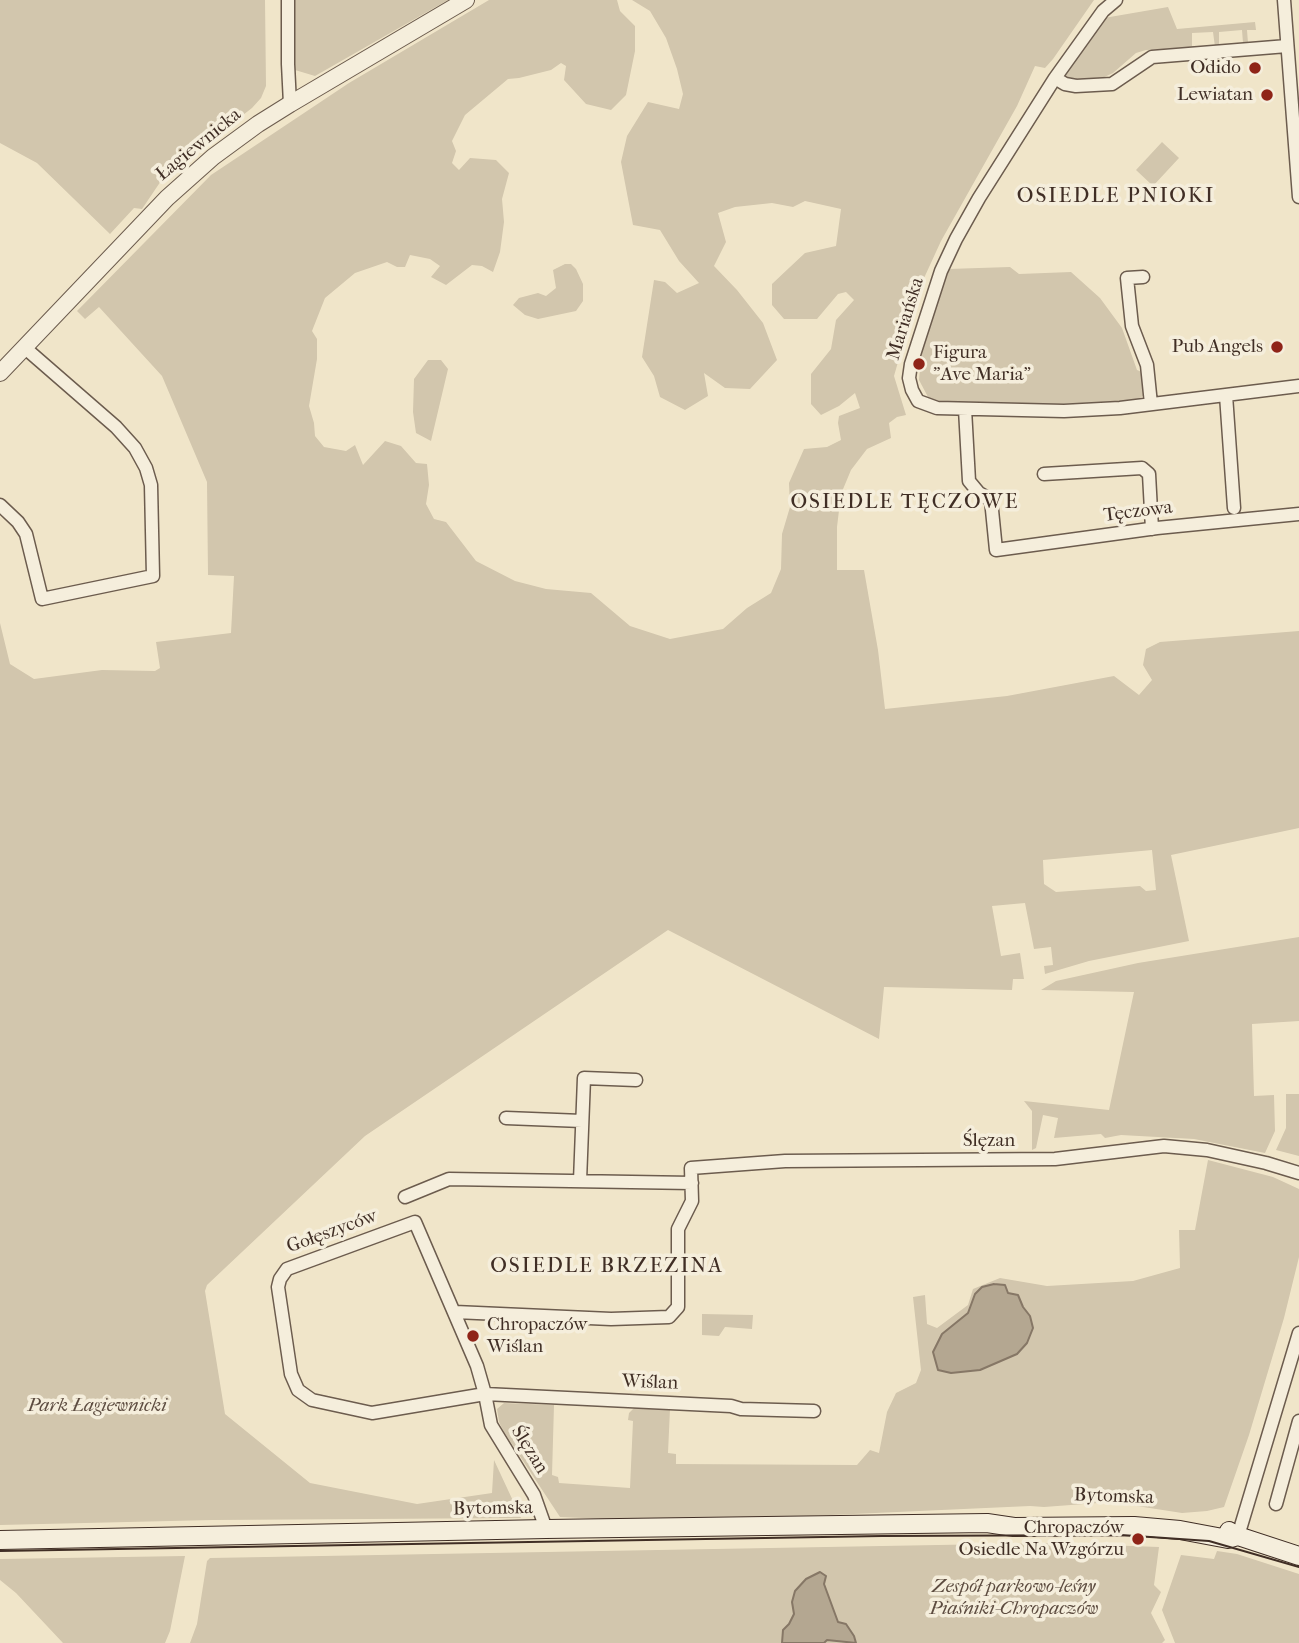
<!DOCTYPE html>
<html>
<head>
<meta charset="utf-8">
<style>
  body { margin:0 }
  canvas { display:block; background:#f0e5c9 }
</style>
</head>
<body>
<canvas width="1299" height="1643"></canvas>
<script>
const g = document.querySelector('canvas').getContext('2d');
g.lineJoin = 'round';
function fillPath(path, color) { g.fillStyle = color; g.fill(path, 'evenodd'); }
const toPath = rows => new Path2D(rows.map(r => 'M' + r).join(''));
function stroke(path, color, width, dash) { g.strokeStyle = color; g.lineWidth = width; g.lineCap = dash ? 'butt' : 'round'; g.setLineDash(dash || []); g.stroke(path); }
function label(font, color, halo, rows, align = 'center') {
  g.font = font + ' "IM FELL French Canon",serif'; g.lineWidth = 7; g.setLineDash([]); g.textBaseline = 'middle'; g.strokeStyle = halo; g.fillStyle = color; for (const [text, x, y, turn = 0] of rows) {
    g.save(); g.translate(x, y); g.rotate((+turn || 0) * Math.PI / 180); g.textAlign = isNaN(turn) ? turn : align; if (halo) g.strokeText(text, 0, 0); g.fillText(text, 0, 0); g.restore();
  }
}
fillPath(toPath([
  [0,0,265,0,266,86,261,98,252,108,165,175,142,209,134,208,110,234,37,163,0,143],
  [295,0,448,0,315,76,295,70],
  [489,0,617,0,620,11,635,26,635,51,626,95,611,110,586,104,564,80,566,66,561,63,551,70,519,78,508,79,465,115,452,141,456,151,452,163,459,170,470,158,496,160,509,173,502,199,504,222,500,252,493,272,482,266,472,265,446,285,431,277,440,266,430,259,410,255,405,267,397,267,387,262,355,273,325,298,312,331,317,339,317,359,309,406,314,423,315,436,324,447,346,451,355,445,363,465,385,441,401,446,416,463,427,464,429,485,426,504,434,519,446,522,476,561,515,581,546,589,591,593,630,626,670,639,723,629,747,608,771,593,781,569,782,534,790,507,789,483,804,449,827,447,841,440,838,423,839,416,860,408,855,393,839,406,821,415,811,404,811,374,831,349,836,320,854,300,846,292,838,294,817,319,784,319,772,305,772,284,790,267,805,253,836,246,841,209,805,201,793,207,772,203,735,207,718,213,726,242,714,266,737,290,763,323,777,360,750,389,725,388,704,373,708,396,685,410,660,397,654,376,642,357,654,280,665,282,677,293,699,283,679,261,660,230,633,225,621,162,627,136,648,102,679,109,683,94,677,69,666,38,650,11,632,0,1094,0,1053,59,1045,68,1035,66,1017,106,941,241,919,289,894,376,906,415,897,417,889,423,891,438,867,449,851,470,841,494,837,527,837,570,864,570,878,650,885,709,1007,696,1114,676,1139,695,1152,680,1143,665,1146,649,1160,642,1299,631,1299,828,1171,855,1189,941,1089,961,1045,974,1044,966,1053,965,1051,947,1034,949,1025,903,992,906,1001,956,1020,953,1024,979,1013,979,1012,990,884,987,879,1039,668,930,365,1136,207,1285,205,1291,225,1414,310,1483,417,1504,492,1493,494,1460,521,1518,213,1520,0,1525,0,623,10,664,34,679,102,670,155,671,160,668,156,642,231,633,234,576,208,575,207,482,162,376,99,307,85,319,77,311,211,175,349,83],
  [1152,850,1156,890,1146,891,1140,886,1056,892,1044,884,1043,860],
  [1168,7,1177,29,1255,22,1256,30,1247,30,1248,43,1254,43,1236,44,1243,43,1242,30,1219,32,1219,45,1227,45,1227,46,1215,47,1213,32,1192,33,1192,46,1199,46,1199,48,1146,50,1136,53,1113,73,1100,79,1087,81,1071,79,1065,76,1065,71,1104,18],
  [1162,142,1179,158,1153,186,1136,170],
  [565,264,571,264,576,269,583,284,583,301,576,311,538,319,525,315,513,305,519,298,538,293,546,296,556,288,553,270],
  [1010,267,1019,274,1071,272,1100,298,1122,328,1137,370,1144,373,1145,392,1143,396,1134,401,1088,406,945,404,934,401,928,397,919,380,922,345,948,269],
  [428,360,441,360,448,369,431,441,416,433,413,412,414,379],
  [1299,937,1299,1021,1252,1024,1254,1096,1274,1095,1275,1131,1265,1153,1194,1139,1121,1135,1105,1138,1101,1134,1054,1138,1058,1118,1043,1115,1036,1148,1032,1150,1032,1111,1024,1101,1109,1110,1134,992,1041,990,1056,981,1138,963],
  [1286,1094,1299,1094,1299,1156,1276,1150,1286,1128],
  [1208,1160,1273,1177,1299,1189,1299,1257,1284,1318,1249,1435,1224,1507,1207,1511,1182,1513,1111,1502,1044,1507,1030,1506,676,1522,560,1517,504,1432,499,1422,497,1409,504,1403,554,1405,552,1475,558,1477,559,1483,630,1488,633,1421,628,1420,629,1413,634,1408,670,1409,668,1453,676,1454,676,1464,857,1465,870,1450,879,1453,887,1412,896,1393,916,1383,921,1370,913,1297,925,1295,927,1324,937,1328,968,1305,973,1289,1000,1278,1047,1286,1133,1281,1180,1268,1179,1230,1195,1230],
  [702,1314,753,1315,752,1329,725,1327,719,1336,702,1335],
  [1050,1543,1080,1549,1104,1550,1104,1545,1159,1547,1154,1585,1161,1592,1151,1613,1165,1640,1162,1643,190,1643,197,1624,207,1561,210,1558],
  [1217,1551,1237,1554,1299,1574,1299,1643,1175,1643,1162,1610,1181,1555,1214,1559],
  [185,1556,170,1631,165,1643,63,1643,16,1593,0,1580,0,1559]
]), '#d2c6ad');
const water = toPath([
  [994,1284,1005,1285,1008,1293,1018,1295,1023,1307,1030,1316,1033,1328,1027,1343,1017,1354,980,1370,951,1373,938,1370,933,1352,942,1334,968,1313,975,1294,982,1287,994,1284],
  [820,1572,826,1576,824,1584,838,1622,846,1624,854,1636,856,1643,827,1640,824,1643,782,1643,783,1630,789,1624,794,1614,792,1602,795,1591,806,1579,820,1572]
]);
fillPath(water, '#b4a791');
stroke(water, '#867766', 2);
const minor = toPath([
  [288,0,288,64,290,104],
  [1116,0,1103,11,1055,78,979,198,956,239,941,271,911,364,909,378,912,390,918,401,937,408,1064,411,1120,408,1299,386],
  [1284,0,1299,197],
  [1055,78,1065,84,1076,86,1112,84,1152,57,1287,46],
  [1143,277,1127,278,1132,326,1147,365,1151,404],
  [1226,395,1234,508],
  [965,409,969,481,979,493,991,500,996,550,1157,528,1299,514],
  [1044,474,1142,468,1149,474,1152,529],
  [0,505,18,522,26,534,42,599,153,576,151,485,146,468,135,448,116,427,24,347],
  [506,1118,582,1121],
  [580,1181,584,1078,636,1080],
  [405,1197,449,1179,692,1183],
  [455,1312,611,1319,669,1317,678,1307,678,1229,692,1201,691,1168,785,1161,1055,1159,1164,1146,1207,1150,1266,1163,1299,1173],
  [1276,1504,1299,1421],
  [546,1529,534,1495,491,1425,485,1394,477,1366,415,1222,287,1269,280,1279,278,1287,291,1374,298,1390,312,1400,372,1413,485,1394,731,1406,741,1409,814,1411],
  [1238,1536,1299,1333]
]);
const tertiary = toPath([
  [0,373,167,198,213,157,258,124,290,104,466,0]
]);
const secondary = toPath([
  [1229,1531,1238,1536,1299,1556],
  [0,1540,546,1529,987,1523,1014,1527,1134,1526,1180,1530,1228,1539,1238,1536]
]);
stroke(minor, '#6c5c4e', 15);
stroke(tertiary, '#6c5c4e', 18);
stroke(secondary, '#402e25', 20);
stroke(minor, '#f5eedc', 12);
stroke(tertiary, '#f5eedc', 16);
stroke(secondary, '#f5eedc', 18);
stroke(toPath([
  [0,1551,882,1536,1121,1535,1209,1541,1299,1567]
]), '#402e25', 2);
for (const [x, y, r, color] of [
  [1255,68,7,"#8f2418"],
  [1267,95,7,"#8f2418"],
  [1277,347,7,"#8f2418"],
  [919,364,7,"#8f2418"],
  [473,1336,7,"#8f2418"],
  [1138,1539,7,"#8f2418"]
]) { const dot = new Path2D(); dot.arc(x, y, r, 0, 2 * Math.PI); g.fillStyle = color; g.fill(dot); stroke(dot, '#f5eedc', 2.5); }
label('19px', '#402e25', '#f5eedc', [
  ["Odido",1241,68],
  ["Lewiatan",1253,95],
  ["Pub Angels",1263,347],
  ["Figura",933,353,"left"],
  ["\"Ave Maria\"",933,375,"left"],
  ["Chropaczów",487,1325,"left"],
  ["Wiślan",487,1347,"left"],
  ["Chropaczów",1124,1528],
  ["Osiedle Na Wzgórzu",1124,1550]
], 'right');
label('19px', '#402e25', '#f5eedc', [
  ["Łagiewnicka",199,145,-39],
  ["Mariańska",906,319,-73],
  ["Tęczowa",1138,512,-7],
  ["Ślęzan",989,1141],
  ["Gołęszyców",332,1232,-20],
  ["Wiślan",650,1383,2],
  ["Ślęzan",529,1450,58],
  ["Bytomska",1114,1497,2],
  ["Bytomska",493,1509,-1]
]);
label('italic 19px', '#5d4c40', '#f5eedc', [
  ["Park Łagiewnicki",97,1406],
  ["Zespół parkowo-leśny",1014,1587],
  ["Piaśniki-Chropaczów",1014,1609]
]);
g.letterSpacing = '2px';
label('21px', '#402e25', '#f5eedc', [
  ["OSIEDLE PNIOKI",1116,197],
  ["OSIEDLE TĘCZOWE",905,503],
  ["OSIEDLE BRZEZINA",607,1267]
]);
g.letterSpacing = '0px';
</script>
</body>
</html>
